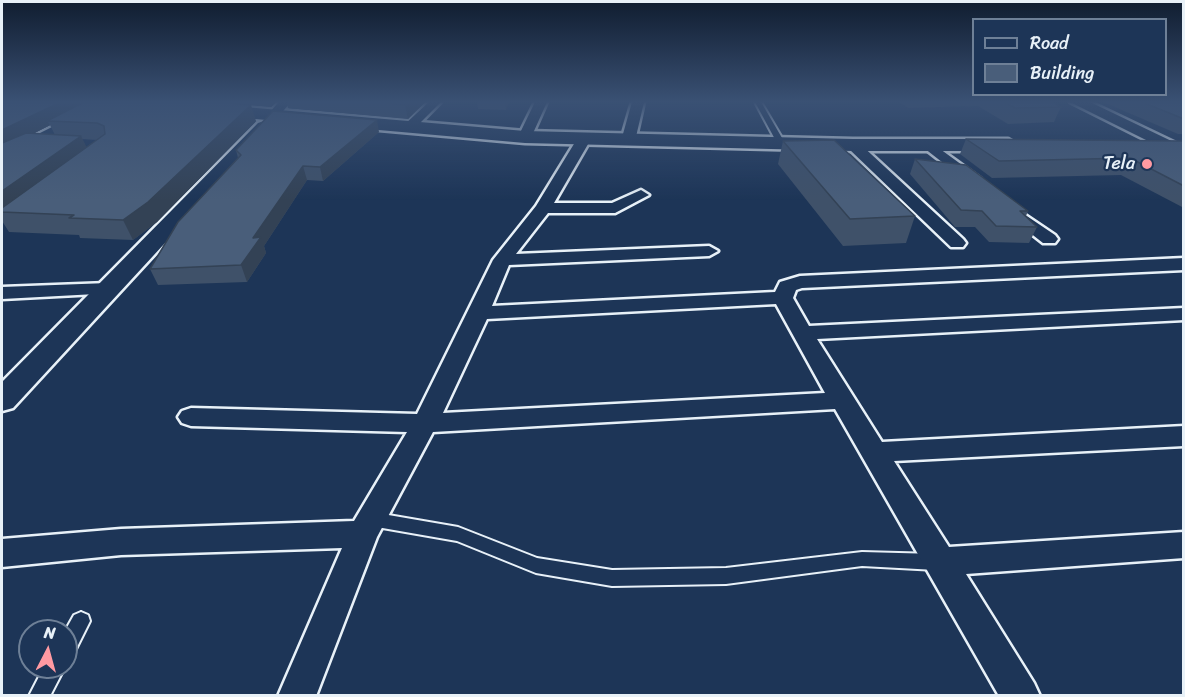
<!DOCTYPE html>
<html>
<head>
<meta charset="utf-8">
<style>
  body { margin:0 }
  #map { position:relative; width:1185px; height:697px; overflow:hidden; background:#1d3557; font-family:Sriracha,sans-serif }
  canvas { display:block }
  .frame { position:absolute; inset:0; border:3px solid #e8f1f8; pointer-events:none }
  .legend { position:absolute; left:972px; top:18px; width:195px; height:78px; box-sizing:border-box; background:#1d3557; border:2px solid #6e8097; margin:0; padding:8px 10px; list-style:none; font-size:18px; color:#e8f1f8 }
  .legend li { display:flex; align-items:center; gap:12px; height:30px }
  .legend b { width:30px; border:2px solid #6e8097 }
  .north { position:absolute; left:18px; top:619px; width:60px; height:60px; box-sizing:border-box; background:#1d3557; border:2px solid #6e8097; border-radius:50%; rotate:6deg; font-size:16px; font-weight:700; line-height:24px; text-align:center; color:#e8f1f8 }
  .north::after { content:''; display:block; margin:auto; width:21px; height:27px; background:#ff9aa2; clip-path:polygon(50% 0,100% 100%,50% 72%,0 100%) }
</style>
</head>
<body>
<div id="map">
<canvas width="1185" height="697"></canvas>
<div class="frame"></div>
<ul class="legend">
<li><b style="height:8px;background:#1d3557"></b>Road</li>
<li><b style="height:16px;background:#495e7a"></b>Building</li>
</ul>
<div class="north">N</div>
</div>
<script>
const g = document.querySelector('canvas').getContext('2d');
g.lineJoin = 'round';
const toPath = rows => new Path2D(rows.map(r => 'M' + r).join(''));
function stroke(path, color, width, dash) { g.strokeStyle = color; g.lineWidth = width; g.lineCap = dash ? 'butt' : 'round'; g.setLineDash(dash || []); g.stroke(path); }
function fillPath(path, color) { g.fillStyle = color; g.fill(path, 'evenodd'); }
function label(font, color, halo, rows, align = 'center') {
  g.font = font + ' Sriracha,sans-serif'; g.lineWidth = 4.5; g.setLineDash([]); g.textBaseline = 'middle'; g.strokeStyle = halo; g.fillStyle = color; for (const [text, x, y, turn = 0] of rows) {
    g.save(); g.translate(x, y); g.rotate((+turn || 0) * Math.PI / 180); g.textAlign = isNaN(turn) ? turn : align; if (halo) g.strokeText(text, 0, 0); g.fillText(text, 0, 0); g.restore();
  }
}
const service = toPath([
  [755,102,761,102,785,143,784,145,777,143,755,102],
  [371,512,458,527,537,558,612,570,726,568,862,552,936,554,942,557,945,562,942,567,936,570,862,566,726,584,612,586,536,573,457,541,371,526,365,524,363,519,365,514,371,512],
  [81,612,88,615,90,621,73,655,66,657,65,631,74,615,81,612],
  [44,667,65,667,50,696,29,696,44,667]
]);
const minor = toPath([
  [102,102,117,102,2,161,2,152,102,102],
  [279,102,291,102,277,118,269,118,267,115,279,102],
  [429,102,441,102,412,131,404,131,404,125,429,102],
  [535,102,547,102,530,140,520,140,518,137,535,102],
  [632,102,644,102,635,141,628,145,621,141,632,102],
  [584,135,591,139,554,203,612,203,641,190,649,195,615,213,548,213,516,254,709,246,718,251,709,256,509,265,492,306,775,292,780,282,800,276,1184,258,1184,270,802,288,796,290,793,298,809,326,1184,308,1184,320,817,339,882,442,1184,426,1184,446,894,461,949,547,1184,532,1184,558,966,574,1034,683,1040,696,999,696,835,409,433,432,377,537,316,696,278,696,342,548,121,555,2,567,2,539,121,529,354,521,407,432,191,426,182,423,178,417,182,411,191,408,417,414,493,260,536,206,577,139,584,135],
  [776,304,825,393,443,413,487,319,776,304],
  [853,141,858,142,963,239,966,243,963,247,951,247,848,148,848,142,853,141],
  [929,141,980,178,982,181,980,184,970,184,924,148,924,142,929,141],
  [1012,206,1055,235,1058,239,1055,243,1043,243,1006,214,1004,211,1012,206],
  [108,283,115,285,118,289,115,293,2,299,2,287,108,283]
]);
const tertiary = toPath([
  [1070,102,1090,102,1184,147,1184,159,1070,102],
  [264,121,270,123,272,126,270,129,13,408,2,411,2,382,258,123,264,121]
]);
const secondary = toPath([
  [113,102,186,102,525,131,853,139,1008,139,1018,145,1008,151,853,151,525,143,121,107,113,102]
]);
stroke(service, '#e8f1f8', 4);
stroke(minor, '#e8f1f8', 5);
stroke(tertiary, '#e8f1f8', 5);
stroke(secondary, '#e8f1f8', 5);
fillPath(service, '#1d3557');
fillPath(minor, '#1d3557');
fillPath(tertiary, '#1d3557');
fillPath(secondary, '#1d3557');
fillPath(toPath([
  [2,102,256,121,157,222,133,240,80,238,79,235,9,232,2,221],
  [50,125,55,135,34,133],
  [82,139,97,140,86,147],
  [218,102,276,102,271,107],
  [287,102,425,102,408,119,288,108],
  [477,102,509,102,506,110,478,109],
  [899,102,1052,102,1061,107,1054,122,1008,124,978,106,908,108],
  [1103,102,1184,102,1184,134,1178,134],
  [379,132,323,181,307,180,264,246,266,253,247,282,158,285,150,269,238,158,236,150],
  [966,139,1184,141,1184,208,1121,175,992,178,960,154],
  [783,141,915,216,906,243,843,246,778,164],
  [915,159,1028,211,1026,216,1037,227,1029,243,989,242,975,227,955,227,910,174]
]), '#3f5169');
fillPath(toPath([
  [61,102,96,102,47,121,50,125,2,150,2,130],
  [270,102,276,102,271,107],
  [407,102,425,102,408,119,405,105],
  [505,102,509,102,506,110],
  [251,105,256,121,157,222,133,240,123,220],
  [377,120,379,132,323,181,320,167],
  [81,136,89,152,2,212,2,191],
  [303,166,307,180,264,246,266,253,247,282,241,265,253,238]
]), '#334255');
const building = toPath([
  [2,102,61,102,2,130,2,102],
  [84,102,217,102,251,105,148,202,123,220,69,218,74,215,2,212,2,208,105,134,104,126,97,123,47,121,84,102],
  [380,102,407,102,405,105,380,102],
  [1004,102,1052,102,1061,107,1015,108,1004,102],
  [1142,102,1184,102,1184,119,1142,102],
  [273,111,377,120,320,167,303,166,253,238,261,237,241,265,150,269,178,222,241,155,236,150,273,111],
  [26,133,81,136,2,191,2,143,26,133],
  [966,139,1182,141,1184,141,1184,186,1130,158,999,161,966,139],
  [834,140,915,216,850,219,783,141,834,140],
  [915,159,966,165,1028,211,1020,211,1037,227,996,226,982,211,961,210,915,159]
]);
fillPath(building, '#495e7a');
stroke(building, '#334255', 1.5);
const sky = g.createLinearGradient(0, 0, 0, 200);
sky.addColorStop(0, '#101d30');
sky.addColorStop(0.51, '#3a5174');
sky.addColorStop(1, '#3a517400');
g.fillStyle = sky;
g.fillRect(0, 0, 1185, 200);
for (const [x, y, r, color] of [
  [1147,164,6,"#ff9aa2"]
]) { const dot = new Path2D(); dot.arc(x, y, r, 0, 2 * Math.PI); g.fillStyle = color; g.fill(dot); stroke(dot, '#1d3557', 2); }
label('18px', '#e8f1f8', '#1d3557', [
  ["Tela",1135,164]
], 'right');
</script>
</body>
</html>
